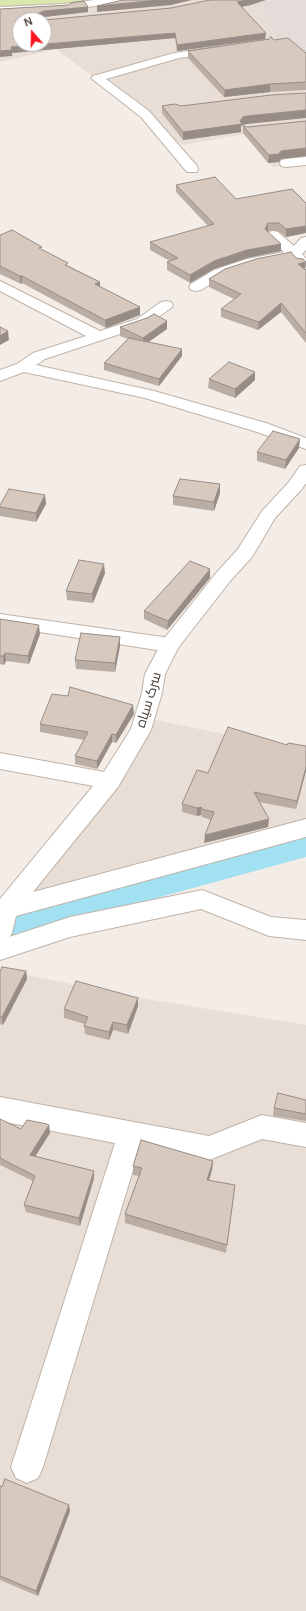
<!DOCTYPE html>
<html>
<head>
<meta charset="utf-8">
<style>
  body { margin:0 }
  #map { position:relative; width:306px; height:1611px; overflow:hidden; background:#f4ede7; font-family:Manrope,sans-serif }
  canvas { display:block }
  .north { position:absolute; left:12px; top:12px; width:40px; height:40px; box-sizing:border-box; background:#fff; border:1px solid #b5b1af; border-radius:50%; rotate:340deg; font-size:11px; font-weight:700; line-height:16px; text-align:center; color:#473d36 }
  .north::after { content:''; display:block; margin:auto; width:14px; height:18px; background:#fc1520; clip-path:polygon(50% 0,100% 100%,50% 72%,0 100%) }
</style>
</head>
<body>
<div id="map">
<canvas width="306" height="1611"></canvas>
<div class="north">N</div>
</div>
<script>
const g = document.querySelector('canvas').getContext('2d');
g.lineJoin = 'round';
function fillPath(path, color) { g.fillStyle = color; g.fill(path, 'evenodd'); }
const toPath = rows => new Path2D(rows.map(r => 'M' + r).join(''));
function stroke(path, color, width, dash) { g.strokeStyle = color; g.lineWidth = width; g.lineCap = dash ? 'butt' : 'round'; g.setLineDash(dash || []); g.stroke(path); }
function label(font, color, halo, rows, align = 'center') {
  g.font = font + ' Manrope,Cairo,sans-serif'; g.lineWidth = 3; g.setLineDash([]); g.textBaseline = 'middle'; g.strokeStyle = halo; g.fillStyle = color; for (const [text, x, y, turn = 0] of rows) {
    g.save(); g.translate(x, y); g.rotate((+turn || 0) * Math.PI / 180); g.textAlign = isNaN(turn) ? turn : align; if (halo) g.strokeText(text, 0, 0); g.fillText(text, 0, 0); g.restore();
  }
}
fillPath(toPath([
  [119,0,270,0,252,8,267,9,263,15,270,22,276,42,306,59,306,164,273,167,246,134,182,145,56,49,0,62,0,10],
  [20,20,44,20,44,44,20,44],
  [146,718,306,751,306,828,0,911],
  [0,970,153,1000,306,1025,306,1611,0,1611]
]), '#e8ded5');
fillPath(toPath([
  [270,0,306,0,306,59,276,42,270,22,263,15,267,9,251,8]
]), '#e3dcd8');
fillPath(toPath([
  [0,0,119,0,0,10]
]), '#dae8af');
fillPath(toPath([
  [306,837,306,857,0,941,0,919,306,837]
]), '#a2e1f1');
const minor = toPath([
  [94,0,124,0,119,3,64,10,0,13,0,7,64,4,94,0],
  [217,47,221,48,223,50,221,52,179,58,106,79,149,111,197,166,198,169,197,172,187,172,141,117,91,78,93,76,174,53,217,47],
  [306,157,306,165,286,167,281,166,280,163,281,160,286,159,306,157],
  [273,231,278,232,294,246,301,238,306,237,306,250,302,254,306,259,306,265,301,266,296,265,291,259,255,266,224,276,201,290,196,291,191,290,189,287,191,284,214,270,247,259,284,252,266,235,268,232,273,231],
  [0,281,100,331,137,319,161,302,166,301,171,302,173,305,171,308,147,325,45,359,36,365,154,391,266,423,306,438,306,449,254,431,145,398,24,372,0,381,0,370,17,364,33,353,86,336,0,291,0,281],
  [0,614,170,638,177,640,180,645,177,650,170,652,0,626,0,614],
  [0,753,110,773,118,775,121,781,118,787,110,789,0,769,0,753],
  [202,890,271,917,306,920,306,940,269,936,201,909,70,937,0,960,0,940,70,917,202,890],
  [0,1097,209,1136,262,1115,306,1123,306,1147,262,1139,209,1160,140,1147,43,1467,38,1478,27,1483,16,1478,11,1467,115,1143,0,1121,0,1097]
]);
const tertiary = toPath([
  [306,465,306,483,301,490,275,518,252,557,231,580,178,648,165,674,162,693,151,730,118,787,33,892,306,819,306,837,16,916,12,933,8,940,0,943,0,899,102,775,131,729,142,693,145,674,163,640,217,572,238,549,262,511,289,482,300,466,306,465]
]);
stroke(minor, '#bfb3a9', 2);
stroke(tertiary, '#bfb3a9', 2);
fillPath(minor, '#fff');
fillPath(tertiary, '#fff');
fillPath(toPath([
  [69,5,88,7,88,12,44,17,43,17,44,20,251,5,241,7,266,33,265,39,177,51,175,38,12,53,12,56,0,9],
  [274,40,306,53,306,90,270,92,224,97,188,58,188,51],
  [162,106,181,106,247,124,243,125,241,126,241,132,183,140,162,113],
  [306,121,306,156,281,159,279,162,268,163,243,133,243,126,248,127],
  [176,185,236,199,306,203,306,233,286,237,278,231,268,231,281,251,247,258,214,269,190,283,167,270,167,262,170,261,150,250,150,242,208,226,176,192],
  [0,235,42,250,69,266,100,282,100,287,140,315,106,328,22,283,21,284,0,274],
  [296,258,306,262,305,269,306,270,306,343,281,312,258,330,221,317,221,309,234,299,209,287,209,279],
  [167,321,167,329,148,342,182,356,159,386,104,370,104,363,128,339,120,336,120,327],
  [209,379,255,380,235,398,208,388],
  [299,448,285,469,257,461,257,452],
  [220,493,214,511,173,505,173,496],
  [45,495,46,504,36,522,0,516,0,505],
  [105,573,93,603,67,600,66,591],
  [210,578,167,630,144,619,144,611],
  [0,619,40,634,29,664,6,661,4,665,0,664],
  [120,637,120,646,115,672,76,669,75,660],
  [134,714,116,743,112,742,97,769,75,764,75,756,84,740,40,732,40,724],
  [287,745,306,746,296,809,259,802,268,827,204,843,211,820,202,817,201,815,197,816,182,812,182,804,208,773],
  [26,971,27,979,3,1025,0,1024,0,972],
  [138,1006,128,1034,113,1030,109,1040,85,1034,84,1026,85,1024,64,1018,64,1009],
  [306,1100,306,1121,273,1116,274,1108],
  [0,1119,21,1129,49,1125,50,1133,35,1156,94,1178,80,1226,26,1212,24,1205,33,1181,0,1165],
  [213,1161,212,1170,209,1181,234,1194,226,1253,125,1223,125,1214,139,1176,133,1175,133,1166],
  [0,1486,69,1505,70,1511,38,1596,0,1580]
]), '#baada4');
fillPath(toPath([
  [159,0,192,0,171,5,97,12,97,6],
  [247,0,266,0,251,5,236,8,237,2],
  [88,7,88,12,44,17,38,19,37,14,44,11],
  [175,33,175,38,12,53,12,56,0,57,0,51,11,47],
  [266,33,265,39,177,51,177,45],
  [270,84,270,92,224,97,225,90],
  [306,110,306,118,247,124,243,125,241,126,241,132,183,140,183,132,240,121,243,117,247,116],
  [306,148,306,156,281,159,279,162,268,163,269,155,281,151],
  [268,223,268,231,265,229],
  [306,226,306,233,286,237,286,229],
  [281,244,281,251,247,258,214,269,190,283,190,275,214,261,247,250],
  [306,262,305,270,298,264],
  [20,276,22,276,22,283,21,284],
  [100,282,100,290,95,284],
  [281,303,281,312,258,330,259,322],
  [140,307,140,315,106,328,105,320],
  [167,321,167,329,143,346,143,338],
  [8,331,9,340,0,345,0,336],
  [182,349,182,356,159,386,159,379],
  [255,372,255,380,235,398,235,389],
  [300,439,299,448,285,469,286,460],
  [220,484,220,493,214,511,214,502],
  [45,495,46,504,36,522,36,513],
  [104,564,105,573,93,603,92,594],
  [210,569,210,578,167,630,168,621],
  [39,625,40,634,29,664,28,656],
  [120,637,120,646,115,672,115,663],
  [5,653,6,661,4,665,3,656],
  [133,705,134,714,116,743,116,735],
  [112,734,112,742,97,769,97,761],
  [306,767,306,771,296,809,297,801],
  [201,807,201,815,197,816,197,808],
  [269,819,268,827,204,843,205,835],
  [26,971,27,979,3,1025,2,1017],
  [138,998,138,1006,128,1034,127,1025],
  [113,1022,113,1030,109,1040,109,1032],
  [49,1125,50,1133,31,1163,30,1155],
  [213,1161,212,1170,206,1189,207,1180],
  [94,1171,94,1178,80,1226,79,1218],
  [69,1505,70,1511,38,1596,36,1591]
]), '#978d86');
const building = toPath([
  [123,0,159,0,97,6,123,0],
  [210,0,247,0,237,2,266,33,177,45,175,33,11,47,12,50,0,51,0,9,69,5,71,3,84,1,88,7,44,11,37,14,38,16,42,16,44,20,171,8,210,0],
  [20,20,44,20,44,44,20,44,20,20],
  [271,37,274,40,288,38,306,53,306,82,270,84,225,90,188,51,269,39,271,37],
  [306,93,306,110,247,116,243,117,240,121,242,124,183,132,162,106,175,104,181,106,271,95,306,93],
  [306,121,306,148,281,151,279,154,269,155,243,126,248,127,306,121],
  [215,177,236,199,292,189,306,203,306,226,286,229,279,223,268,223,265,229,281,244,247,250,214,261,190,275,167,262,178,258,150,242,214,224,176,185,215,177],
  [12,230,42,247,39,248,68,263,65,265,100,282,95,284,140,307,105,320,22,276,20,276,0,266,0,235,12,230],
  [291,252,296,258,303,259,306,262,298,264,306,270,306,333,281,303,259,322,221,309,241,294,209,279,225,269,256,259,291,252],
  [154,314,167,321,143,338,120,327,147,318,154,314],
  [0,327,8,331,0,336,0,327],
  [129,338,182,349,159,379,104,363,129,338],
  [229,362,255,372,235,389,209,379,229,362],
  [273,431,300,439,286,460,257,452,273,431],
  [180,479,220,484,214,502,173,496,180,479],
  [9,489,45,495,36,513,0,507,0,505,9,489],
  [79,560,104,564,92,594,66,591,79,560],
  [190,561,210,569,168,621,144,611,190,561],
  [0,619,39,625,28,656,5,653,3,656,0,656,0,619],
  [81,633,120,637,115,663,75,660,81,633],
  [70,687,133,705,116,735,112,734,97,761,75,756,88,732,40,724,52,694,68,696,70,687],
  [228,727,287,745,288,743,306,746,306,767,297,801,254,792,269,819,205,835,214,812,202,809,201,807,197,808,182,804,197,770,208,773,228,727],
  [2,967,26,971,2,1017,0,1017,0,972,2,967],
  [76,981,138,998,127,1025,113,1022,109,1032,84,1026,88,1017,64,1009,76,981],
  [278,1093,306,1100,306,1114,274,1108,278,1093],
  [0,1119,21,1129,27,1120,47,1124,49,1125,30,1155,94,1171,79,1218,24,1205,35,1176,0,1158,0,1119],
  [141,1140,213,1161,207,1180,235,1185,227,1245,125,1214,142,1168,133,1166,141,1140],
  [5,1479,69,1505,36,1591,0,1576,0,1486,2,1487,5,1479]
]);
fillPath(building, '#d8c9bf');
stroke(building, '#978d86', 1);
label('14px', '#473d36', '#fff', [
  ["سرک سیاه",149,700,-73]
]);
</script>
</body>
</html>
